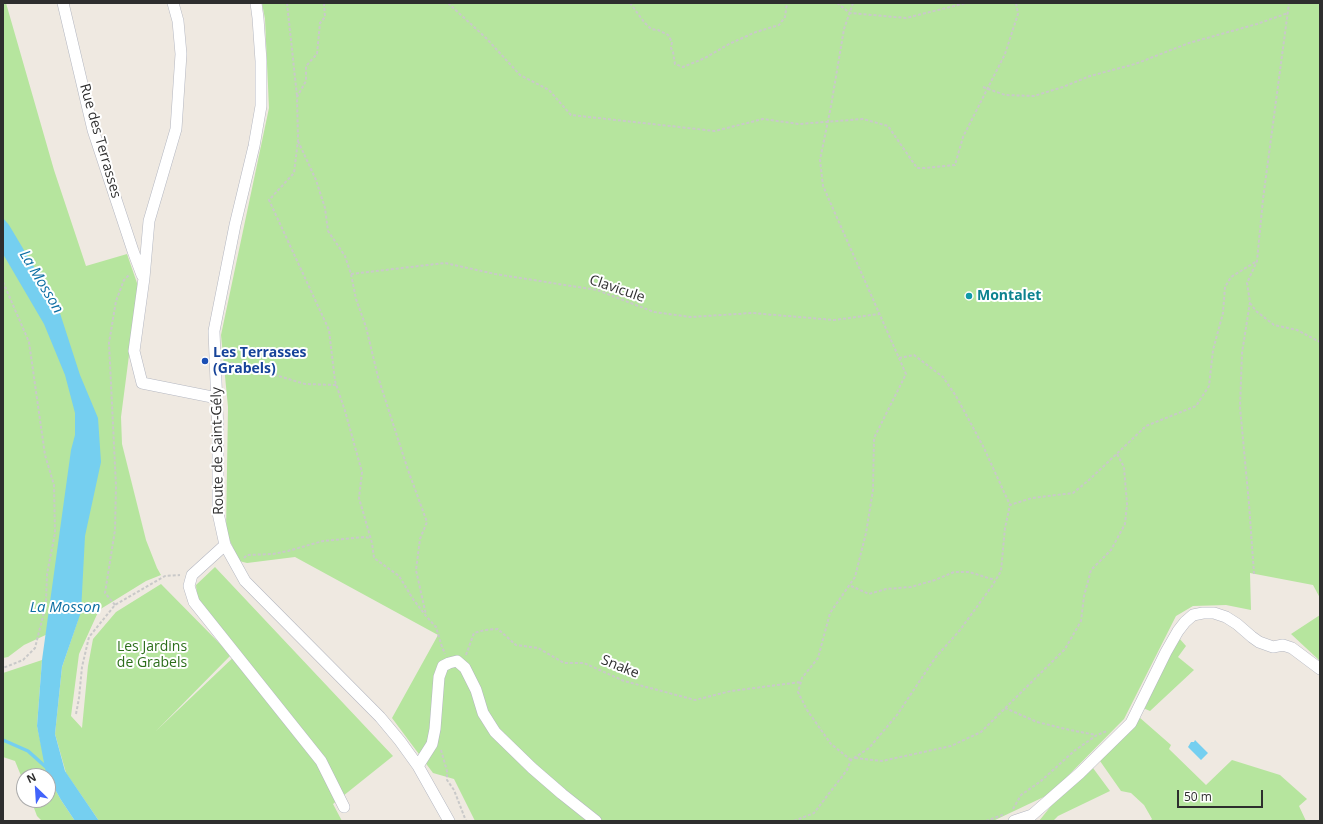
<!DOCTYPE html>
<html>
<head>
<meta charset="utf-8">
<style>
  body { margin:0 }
  #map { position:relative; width:1323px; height:824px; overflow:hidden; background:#efe9e1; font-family:"Open Sans",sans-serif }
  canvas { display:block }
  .frame { position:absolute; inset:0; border:4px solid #2e2e2e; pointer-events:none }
  .north { position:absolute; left:16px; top:768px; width:40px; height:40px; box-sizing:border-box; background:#fff; border:1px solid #ababab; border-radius:50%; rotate:335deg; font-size:11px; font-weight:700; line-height:16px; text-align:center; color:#2e2e2e }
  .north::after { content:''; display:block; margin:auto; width:14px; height:18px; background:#4264fb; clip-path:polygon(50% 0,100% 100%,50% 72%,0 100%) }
  .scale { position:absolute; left:1177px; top:790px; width:86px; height:18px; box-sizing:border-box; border:2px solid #2e2e2e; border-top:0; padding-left:5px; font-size:12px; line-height:14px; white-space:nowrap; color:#2e2e2e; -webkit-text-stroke:3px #fff; paint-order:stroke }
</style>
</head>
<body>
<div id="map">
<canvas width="1323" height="824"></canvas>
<div class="frame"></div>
<div class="north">N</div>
<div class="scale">50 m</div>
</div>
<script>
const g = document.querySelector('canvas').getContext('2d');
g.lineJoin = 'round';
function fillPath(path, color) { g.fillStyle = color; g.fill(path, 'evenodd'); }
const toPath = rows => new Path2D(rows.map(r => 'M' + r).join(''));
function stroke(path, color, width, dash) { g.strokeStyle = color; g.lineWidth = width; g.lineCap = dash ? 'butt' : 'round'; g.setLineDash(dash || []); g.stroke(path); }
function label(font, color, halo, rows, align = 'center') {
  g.font = font + ' "Open Sans",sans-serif'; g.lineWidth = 4; g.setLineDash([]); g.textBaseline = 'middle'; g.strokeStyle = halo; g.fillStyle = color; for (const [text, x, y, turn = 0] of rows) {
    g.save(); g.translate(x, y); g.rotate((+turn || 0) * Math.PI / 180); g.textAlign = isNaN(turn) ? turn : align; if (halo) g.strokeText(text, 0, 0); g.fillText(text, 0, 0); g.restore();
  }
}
fillPath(toPath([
  [3,3,6,3,54,170,86,266,127,254,138,286,121,417,122,444,146,540,157,568,161,575,146,581,99,610,79,654,71,716,82,728,88,666,93,639,116,612,161,584,231,655,156,731,240,651,197,598,196,585,215,567,393,756,333,804,342,821,99,821,66,773,55,734,62,667,78,620,24,645,8,657,3,658],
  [262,3,1320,3,1320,598,1313,585,1250,573,1251,610,1226,605,1193,606,1176,616,1124,719,1050,794,993,821,475,821,454,779,433,773,392,718,438,635,295,557,247,563,239,561,226,532,228,407,221,335,269,108,265,19],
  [1320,615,1320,661,1291,634],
  [1179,638,1186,646,1178,657,1194,670,1150,711,1143,708],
  [42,660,37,726,48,776,24,776,24,783,15,761,3,757,3,673],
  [1139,717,1171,745,1169,749,1206,785,1232,760,1280,775,1307,799,1299,806,1306,821,1150,821,1152,819,1144,805,1131,793,1121,791,1100,761,1119,742],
  [1093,768,1110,791,1058,816,1053,821,1039,821,1051,806],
  [48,776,61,800,75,821,42,821,37,816,31,800,48,800]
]), '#b6e59e');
fillPath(toPath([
  [3,218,9,225,58,307,80,375,98,418,101,462,85,536,81,612,62,667,55,734,65,771,99,821,75,821,61,800,46,773,37,726,42,660,71,450,75,435,75,413,65,375,44,324,3,254],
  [1195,740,1208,753,1201,760,1188,747,1191,742,1194,742]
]), '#75cff0');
stroke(toPath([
  [3,740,28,751,47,768]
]), '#75cff0', 3.5);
const minor = toPath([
  [63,3,93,130,133,251,142,275],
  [173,3,178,21,181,54,176,129,149,221,144,278,134,351,142,383,217,398],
  [256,3,258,18,261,61,261,106,254,146,235,225,214,331,218,432,218,513,225,545,245,581,380,717,400,741,418,766,449,821],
  [225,545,192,575,189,586,194,602,321,761,344,807],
  [418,766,432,744,435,729,439,677,443,666,449,663,457,661,465,668,476,690,483,713,495,732,532,768,562,794,596,821],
  [1014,821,1032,815,1080,773,1131,723,1166,652,1178,631,1185,622,1193,615,1203,613,1214,613,1226,617,1237,624,1252,637,1259,642,1273,647,1283,645,1292,648,1320,669]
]);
stroke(minor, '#b4b7c1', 12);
stroke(toPath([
  [287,3,297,96],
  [324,3,325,17,320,23,317,54,306,66,306,81,297,97,298,140,294,173,269,200,329,330,335,381,345,411,362,472,359,498,372,543,374,558,399,576,413,599,426,616,436,627,441,644,445,654],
  [448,3,486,38,520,75,549,90,571,115,715,131,763,119,799,124,863,119,888,126,917,168,925,168,955,165,963,137,1005,54,1018,14,1016,3],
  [630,3,644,22,651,29,658,30,668,35,672,42,671,48,673,52,675,64,683,67,705,58,729,44,756,32,779,25,785,17,787,3],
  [837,3,850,13,906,18,966,3],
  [1319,3,1320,4],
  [983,87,1005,95,1034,96,1063,87,1090,76,1135,64,1189,43,1257,24,1288,13],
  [298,141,316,180,325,208,328,231,345,256,351,274,356,299,366,327,378,377,408,470,427,522,420,539,416,570,426,615],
  [351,274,445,263,495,274,597,290,654,312,691,317,752,313,834,320,879,314],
  [3,282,29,342,45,455,54,485,55,533,47,574,46,604,35,648,23,660,3,668],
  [1250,303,1256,311,1274,325,1297,330,1320,342],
  [899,358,914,355,943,377,956,396,983,446,1010,505],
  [226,364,230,363,246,366,305,384,336,385],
  [244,558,247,555,273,554,288,551,323,541,365,537,370,538],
  [1254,574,1249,504,1240,407,1242,353,1250,302,1247,283,1257,261,1263,199,1289,3],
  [851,586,869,594,886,589,911,587,935,580,954,572,969,572,995,580],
  [115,605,105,593,115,530,116,486,109,343,116,301,124,280,130,274],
  [466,655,474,633,485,630,498,629,516,645,538,648,564,663,584,663,624,681,695,700,731,691,801,682],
  [1005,708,1037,722,1070,730,1096,735],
  [76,714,79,698,82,667,89,637,115,605,165,576,180,575],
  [441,750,447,771,447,780,454,790,466,821],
  [855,758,882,761,951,746,981,732,1065,649,1081,621,1084,596,1091,570,1111,550,1125,524,1127,504,1124,467,1117,454],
  [851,760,831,744,807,710,798,692,802,678,818,658,830,613,855,577,866,533,873,490,874,438,906,374,823,186,820,160,831,106,844,29,853,3],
  [1013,809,1021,795,1041,781,1074,751,1097,735,1107,731],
  [794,821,814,813,847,770,851,760,869,748,897,715,935,658,960,630,992,586,1001,571,1005,528,1010,505,1032,498,1073,493,1089,480,1146,426,1196,406,1209,386,1213,350,1223,313,1225,287,1231,277,1257,261],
  [986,821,1005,814]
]), '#c9c9c9', 2, [3, 2]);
stroke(minor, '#fff', 11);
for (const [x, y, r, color] of [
  [969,296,4,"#0f9aa8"],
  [205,361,4,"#1a4fb4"]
]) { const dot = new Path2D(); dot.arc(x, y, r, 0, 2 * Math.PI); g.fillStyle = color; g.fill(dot); stroke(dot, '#fff', 1.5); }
label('14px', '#2e2e2e', '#fff', [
  ["Rue des Terrasses",100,141,74],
  ["Clavicule",617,289,19],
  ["Route de Saint-Gély",218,451,-91],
  ["Snake",620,667,22]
]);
label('bold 14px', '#0d838f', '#fff', [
  ["Montalet",977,296]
], 'left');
label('bold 14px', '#164399', '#fff', [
  ["Les Terrasses",213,353],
  ["(Grabels)",213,369]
], 'left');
label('14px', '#2c6e1b', '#fff', [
  ["Les Jardins",152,647],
  ["de Grabels",152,663]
]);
label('italic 15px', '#0d6fa3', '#fff', [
  ["La Mosson",41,282,59],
  ["La Mosson",65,608]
]);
</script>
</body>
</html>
